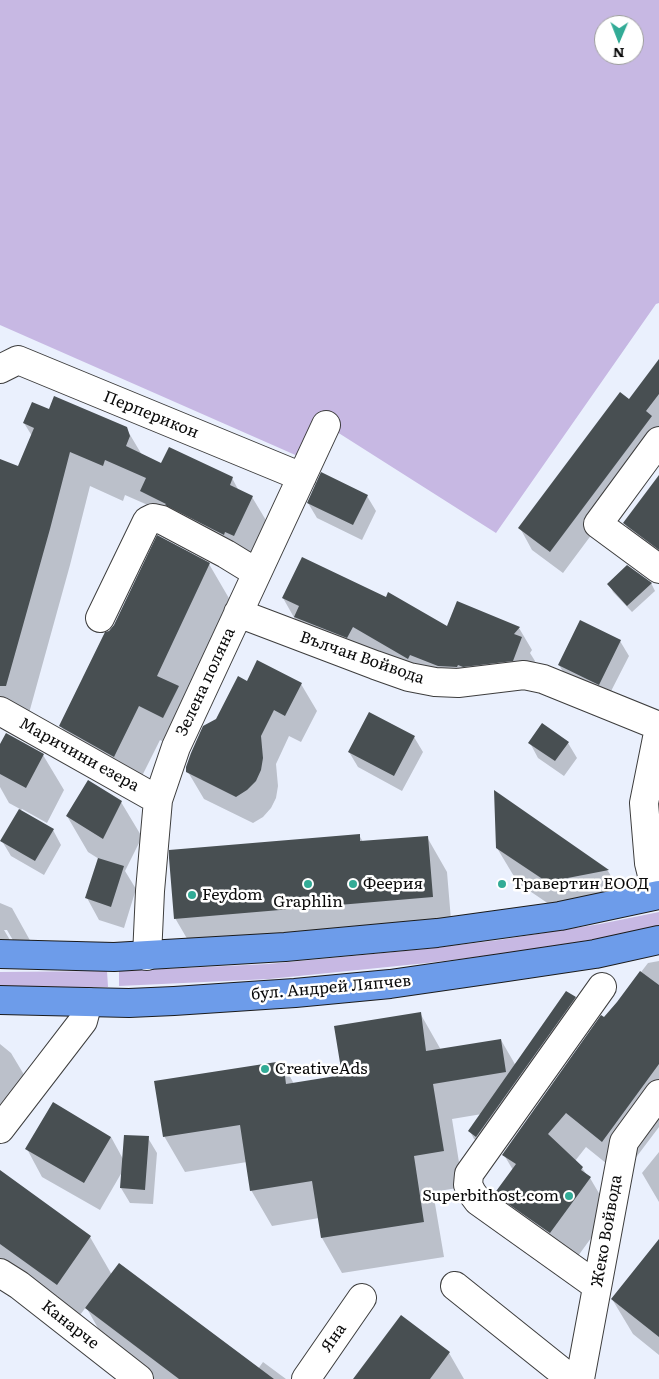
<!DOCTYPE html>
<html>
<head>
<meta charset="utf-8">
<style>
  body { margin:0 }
  #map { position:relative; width:659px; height:1379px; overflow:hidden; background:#eaf0fd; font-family:Literata,serif }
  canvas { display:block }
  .north { position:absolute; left:594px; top:15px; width:50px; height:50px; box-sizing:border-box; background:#fff; border:1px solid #9d9d9d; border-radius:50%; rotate:181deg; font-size:14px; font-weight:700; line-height:20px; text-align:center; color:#0a0a0a }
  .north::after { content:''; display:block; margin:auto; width:18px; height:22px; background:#32ab96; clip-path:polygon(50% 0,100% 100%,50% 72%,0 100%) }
</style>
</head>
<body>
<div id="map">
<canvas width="659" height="1379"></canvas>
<div class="north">N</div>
</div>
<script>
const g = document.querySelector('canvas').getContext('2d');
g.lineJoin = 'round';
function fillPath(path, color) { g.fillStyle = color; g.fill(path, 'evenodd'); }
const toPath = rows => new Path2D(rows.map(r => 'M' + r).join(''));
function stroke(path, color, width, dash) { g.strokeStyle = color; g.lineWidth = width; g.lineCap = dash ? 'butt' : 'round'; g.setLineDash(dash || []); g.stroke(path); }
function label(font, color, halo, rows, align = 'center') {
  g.font = font + ' Literata,serif'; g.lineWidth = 5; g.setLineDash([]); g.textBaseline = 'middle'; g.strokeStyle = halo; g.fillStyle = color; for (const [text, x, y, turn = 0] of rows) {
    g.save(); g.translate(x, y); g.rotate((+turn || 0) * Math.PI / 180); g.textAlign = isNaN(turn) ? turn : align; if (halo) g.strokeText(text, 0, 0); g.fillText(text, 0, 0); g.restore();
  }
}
fillPath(toPath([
  [0,0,659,0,659,303,656,304,496,533,326,425,309,461,0,325],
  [604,25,634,25,634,55,604,55],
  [659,912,659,926,603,938,501,954,427,963,269,979,119,986,119,971,268,964,425,949,499,940,600,924],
  [107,971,108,987,0,987,0,972]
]), '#c7b8e3');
fillPath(toPath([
  [659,361,659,444,563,573,532,550,520,528,630,401],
  [49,411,126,428,142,455,162,465,232,478,239,491,252,497,273,532,245,567,150,506,125,495,123,501,90,486,70,565,26,724,0,717,0,473,18,468,32,436,24,423],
  [659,477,659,562,638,547,625,523],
  [367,496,376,511,362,540,317,518,308,503],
  [209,564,230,600,184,697,198,723,184,752,160,740,134,792,81,762,61,726],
  [651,583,655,591,632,612,613,592,609,584],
  [283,598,447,628,519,628,532,650,530,653,535,661,526,683,477,689,296,621],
  [620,641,629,656,607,699,568,680,559,665],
  [248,683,301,684,317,711,301,742,289,736,276,764,278,786,276,798,271,808,263,817,253,823,204,799,188,772,217,720],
  [414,737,423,752,402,791,358,767,349,752],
  [530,743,568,743,577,758,564,776,538,758],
  [0,747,43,755,64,790,47,823,22,809,20,811,53,830,61,845,44,875,11,856,2,841,20,809,9,803,0,787],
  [495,792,608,871,628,905,568,917,518,883,497,848],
  [121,802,142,837,125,871,136,889,124,928,99,920,87,898,99,859,88,852,67,816],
  [359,835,363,842,427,837,447,872,452,932,196,954,175,918],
  [0,903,12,908,32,944,24,959,7,930,4,930,22,960,0,959],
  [659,961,659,1127,622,1176,586,1147,575,1161,582,1168,587,1175,590,1178,610,1212,570,1267,516,1229,496,1194,513,1170,504,1155,604,1018,618,1002,648,963],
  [575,998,579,1005,481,1143,474,1139,470,1131,482,1114,452,1119,463,1187,433,1192,444,1257,342,1273,322,1238,319,1218,272,1226,251,1190,247,1162,185,1172,164,1136,282,1062,294,1084,343,1076,420,1013,441,1050,501,1040,516,1066],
  [0,1044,11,1053,29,1083,0,1121],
  [111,1137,123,1159,148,1138,157,1153,153,1204,130,1203,121,1188,122,1172,100,1210,42,1177,27,1149],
  [659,1152,659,1202,642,1173],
  [0,1172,90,1237,112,1275,258,1369,263,1362,286,1379,154,1379,107,1344,86,1307,77,1319,0,1263],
  [659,1251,659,1355,633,1334,612,1299],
  [449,1353,464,1379,354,1379]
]), '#0003');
fillPath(toPath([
  [659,359,659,394,646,411,652,416,550,552,518,528,620,392,629,399],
  [54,396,127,427,130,436,126,446,161,463,169,447,233,477,230,485,253,496,234,536,225,532,224,535,165,505,166,504,140,491,146,478,105,460,103,466,70,452,50,529,6,686,0,686,0,459,18,466,34,428,23,423,32,402,49,409],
  [321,472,368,495,353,525,307,503],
  [659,475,659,550,623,523],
  [157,535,210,563,157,676,179,686,163,718,139,706,114,757,59,726,105,632,109,631,114,625],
  [302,557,386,597,388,592,447,626,457,601,520,627,514,634,522,637,513,661,463,667,458,665,457,667,438,666,410,655,408,659,353,627,347,638,294,617,299,606,282,598],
  [627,565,652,583,627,606,607,584],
  [580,620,621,640,599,685,558,665],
  [257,660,302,683,285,716,274,710,261,736,263,758,261,770,256,781,247,790,236,797,186,772,186,767,191,753,203,726,216,719,238,676,247,681],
  [369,712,415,736,394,776,348,752],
  [542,723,569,742,555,761,528,743],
  [6,733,44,754,26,788,0,774,0,744],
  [88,780,122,801,103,839,66,816],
  [494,790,609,870,547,882,496,848],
  [19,809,54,829,35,861,0,841],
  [360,834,360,841,428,836,433,897,174,919,169,858,169,850],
  [98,858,124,866,111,907,85,898],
  [640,971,659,985,659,1064,602,1142,566,1113,548,1134,583,1167,581,1170,591,1177,550,1233,494,1194,516,1164,502,1155,601,1015,604,1017,617,1002],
  [566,991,576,997,476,1137,468,1131],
  [421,1012,426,1051,501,1039,506,1072,433,1084,444,1151,414,1156,424,1222,321,1238,312,1181,250,1191,240,1125,163,1137,154,1081,283,1061,286,1084,342,1075,334,1026],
  [53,1102,111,1137,84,1183,25,1149],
  [124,1135,149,1136,145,1190,120,1188],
  [0,1170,91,1236,57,1285,0,1244],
  [659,1239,659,1337,611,1299],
  [119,1263,274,1379,179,1379,85,1308],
  [401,1315,450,1352,430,1379,353,1379]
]), '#484f52');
const minor = toPath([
  [0,369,18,360,302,477],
  [659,441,598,524,659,569],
  [238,613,375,665,409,677,435,682,458,683,524,675,543,679,659,726],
  [100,618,147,521,153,518,162,520,226,554,257,573],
  [0,711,158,800],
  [657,895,649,863,644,803,659,728],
  [147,956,150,891,158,800,176,747,326,425],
  [0,1129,83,1021,88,1002],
  [0,1273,19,1285,139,1379],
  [455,1286,571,1379],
  [597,1286,478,1201,472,1193,468,1185,469,1174,602,987],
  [306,1379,362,1298],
  [580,1379,624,1142,659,1094]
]);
const major = toPath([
  [0,954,114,957,285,947,437,933,560,916,659,895],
  [0,1000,129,1003,174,1001,295,993,390,984,501,968,595,954,659,940]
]);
stroke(minor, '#3d3d3d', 30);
stroke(major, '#1b1b1b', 30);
stroke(minor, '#fff', 28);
stroke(major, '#6d9cea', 28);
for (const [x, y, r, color] of [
  [308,884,5,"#32ab96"],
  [353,884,5,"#32ab96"],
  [502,884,5,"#32ab96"],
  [192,895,5,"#32ab96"],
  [265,1069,5,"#32ab96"],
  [569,1196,5,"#32ab96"]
]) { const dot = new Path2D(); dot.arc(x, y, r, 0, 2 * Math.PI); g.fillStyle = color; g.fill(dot); stroke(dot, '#fff', 2); }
label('16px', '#0a0a0a', '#fff', [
  ["Перперикон",151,415,22],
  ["Вълчан Войвода",362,658,19],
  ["Зелена поляна",206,682,-65],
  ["Маричини езера",79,755,29],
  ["бул. Андрей Ляпчев",331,988,-5],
  ["Жеко Войвода",607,1231,-80],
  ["Канарче",70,1325,38],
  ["Яна",334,1338,-55]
]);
label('16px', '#0a0a0a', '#fff', [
  ["Феерия",363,884],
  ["Травертин ЕООД",512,884],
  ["Feydom",202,895],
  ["Graphlin",308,902,"center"],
  ["CreativeAds",275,1069],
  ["Superbithost.com",559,1196,"right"]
], 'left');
</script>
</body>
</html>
